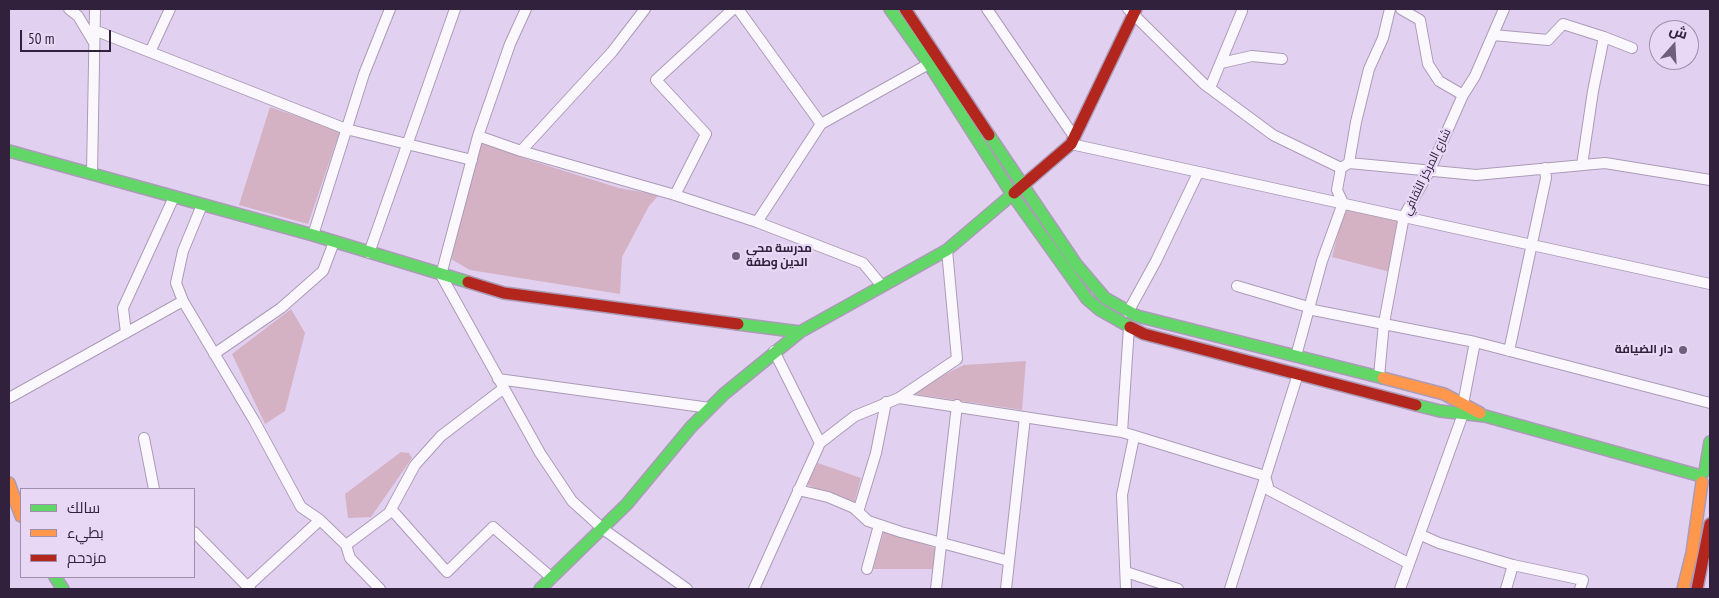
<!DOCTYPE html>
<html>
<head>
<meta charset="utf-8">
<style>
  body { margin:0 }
  #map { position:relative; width:1719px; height:598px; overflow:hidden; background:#e2d0f1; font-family:"PT Sans Narrow",Cairo,sans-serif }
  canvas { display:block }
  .frame { position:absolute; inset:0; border:10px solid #31213d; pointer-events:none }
  .legend { position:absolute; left:20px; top:488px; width:175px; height:90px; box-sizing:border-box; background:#e8d8f5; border:1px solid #9f8fab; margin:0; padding:6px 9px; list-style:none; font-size:15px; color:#31213d }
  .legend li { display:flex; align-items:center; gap:10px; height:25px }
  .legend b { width:25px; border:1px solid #9f8fab }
  .north { position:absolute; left:1649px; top:20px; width:50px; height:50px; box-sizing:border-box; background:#e8d8f5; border:1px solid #9f8fab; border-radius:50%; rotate:19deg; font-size:14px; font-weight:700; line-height:20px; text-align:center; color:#31213d }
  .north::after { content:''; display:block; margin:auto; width:18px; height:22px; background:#6f5e7c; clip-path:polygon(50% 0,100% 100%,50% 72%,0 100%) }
  .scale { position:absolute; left:20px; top:30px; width:91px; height:22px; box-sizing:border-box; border:2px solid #31213d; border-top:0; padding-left:6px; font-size:15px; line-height:18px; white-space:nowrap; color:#31213d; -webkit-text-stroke:4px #e8d8f5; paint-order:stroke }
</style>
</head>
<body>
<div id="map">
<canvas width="1719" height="598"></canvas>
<div class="frame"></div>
<ul class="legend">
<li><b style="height:6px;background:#63d668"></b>سالك</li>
<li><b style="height:6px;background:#ff974d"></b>بطيء</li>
<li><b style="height:6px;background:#b3261e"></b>مزدحم</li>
</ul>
<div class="north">ش</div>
<div class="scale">50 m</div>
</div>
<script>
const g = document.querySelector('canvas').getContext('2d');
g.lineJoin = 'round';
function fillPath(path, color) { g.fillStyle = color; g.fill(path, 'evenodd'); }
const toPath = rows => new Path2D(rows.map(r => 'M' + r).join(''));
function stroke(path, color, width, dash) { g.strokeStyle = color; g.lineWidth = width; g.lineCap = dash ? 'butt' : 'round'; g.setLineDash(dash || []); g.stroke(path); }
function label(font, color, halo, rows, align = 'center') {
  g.font = font + ' "PT Sans Narrow",Cairo,sans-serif'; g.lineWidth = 4.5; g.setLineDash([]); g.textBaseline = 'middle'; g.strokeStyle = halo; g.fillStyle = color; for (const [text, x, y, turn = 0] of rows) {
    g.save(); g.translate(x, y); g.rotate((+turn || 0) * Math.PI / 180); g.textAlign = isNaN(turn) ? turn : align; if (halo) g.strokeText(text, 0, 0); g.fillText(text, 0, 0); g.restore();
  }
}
fillPath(toPath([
  [270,107,340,131,308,224,239,205],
  [480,141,523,158,619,188,659,195,649,206,622,257,620,294,470,270,451,259],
  [1345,205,1403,220,1390,272,1332,257],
  [291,309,305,333,285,411,265,424,232,354],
  [1026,361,1022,410,914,394,945,374,964,365],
  [401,452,409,453,412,458,371,517,348,518,345,494],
  [818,463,861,478,854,504,805,484],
  [884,531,935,548,934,569,873,569]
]), '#d4b2c4');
const street = toPath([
  [69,9,78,16,93,41],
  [526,9,510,44,478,136,441,275,540,453,572,501,603,529,687,589],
  [738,9,821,124],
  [987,9,1073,135],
  [1128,9,1204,84,1273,135,1341,168,1337,190,1343,203,1322,261,1296,356],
  [1401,9,1420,20,1428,64,1439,81,1463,95],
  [94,30,346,129,472,160],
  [1493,35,1548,40,1563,24,1604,37,1593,91,1582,165],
  [1604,37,1632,48],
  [150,52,170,9],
  [1221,63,1252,56,1282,59],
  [1210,88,1242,11],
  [478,136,521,151,675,195,757,222,863,263,882,286],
  [1071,144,1710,284],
  [521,151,612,52,645,9],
  [1349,163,1356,122,1369,69,1383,38,1390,9],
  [1341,168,1349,163,1476,175,1605,163,1710,180],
  [92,173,95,9],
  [675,195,706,134,656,80,733,9],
  [757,222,821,124,934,61],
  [313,235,364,74,390,9],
  [369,253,455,9],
  [1237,286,1308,307],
  [183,301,176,283,183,251,202,205],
  [1308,309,1475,342,1710,403],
  [1128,312,1156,261,1198,173],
  [126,333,123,308,174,197],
  [774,351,820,443],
  [1509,351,1546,178,1545,168],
  [214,354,281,308,323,271,334,242],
  [1379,376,1384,323,1404,216,1429,172,1463,95,1475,76,1504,9],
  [498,379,710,408],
  [9,398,183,301,255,422,301,507,320,520,346,545,389,513,415,465,441,436,504,388],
  [899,398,1122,432,1265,476,1269,490,1408,563],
  [1463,404,1475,342],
  [1122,432,1129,327],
  [144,438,154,489],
  [798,490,828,497,854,508,868,521,901,532,1009,561],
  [391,509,447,572,493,527,552,578],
  [858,512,876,453,886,402],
  [194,532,250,589],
  [1421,535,1439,543,1513,565,1583,580,1580,589],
  [346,545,350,558,380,589],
  [867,569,879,525],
  [1126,572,1178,589],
  [247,587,320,520],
  [754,589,820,443,855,416,899,398,957,359,947,250],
  [936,589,957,405],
  [1006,589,1025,417],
  [1126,589,1122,495,1134,437],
  [1230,589,1298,374],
  [1400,589,1463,414],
  [1506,589,1513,565]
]);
const fast = toPath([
  [890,9,929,64,1012,194,1087,299,1100,310,1130,327],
  [989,135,1076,264,1105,298,1137,316,1383,378],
  [9,151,313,235,468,282],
  [738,324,800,332,947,250,1014,193],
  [1416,405,1440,411,1485,416,1701,476],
  [1705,471,1710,442],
  [55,577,63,589],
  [540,589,627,504,691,427,724,394,800,332]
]);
const slow = toPath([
  [1383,378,1444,394,1480,413],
  [9,483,21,516],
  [1683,589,1692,553,1702,482]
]);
const jam = toPath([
  [905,9,989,135],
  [1014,193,1071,144,1136,9],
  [468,282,504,293,738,324],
  [1130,327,1144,334,1416,405],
  [1697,589,1710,524]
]);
stroke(street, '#ab9bb7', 12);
stroke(fast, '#ab9bb7', 14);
stroke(slow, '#ab9bb7', 14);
stroke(jam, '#ab9bb7', 14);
stroke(street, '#fbf8fd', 10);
stroke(fast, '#63d668', 11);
stroke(slow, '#ff974d', 11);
stroke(jam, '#b3261e', 11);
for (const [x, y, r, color] of [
  [736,256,5,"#6f5e7c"],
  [1683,350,5,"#6f5e7c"]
]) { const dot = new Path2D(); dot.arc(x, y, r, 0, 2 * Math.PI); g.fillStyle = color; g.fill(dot); stroke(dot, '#e8d8f5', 2); }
label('12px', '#31213d', '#e8d8f5', [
  ["شارع المركز الثقافي",1427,172,-64]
]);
label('bold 12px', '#31213d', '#e8d8f5', [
  ["مدرسة محي",746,249],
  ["الدين وطفة",746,263],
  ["دار الضيافة",1673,350,"right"]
], 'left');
</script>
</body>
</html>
